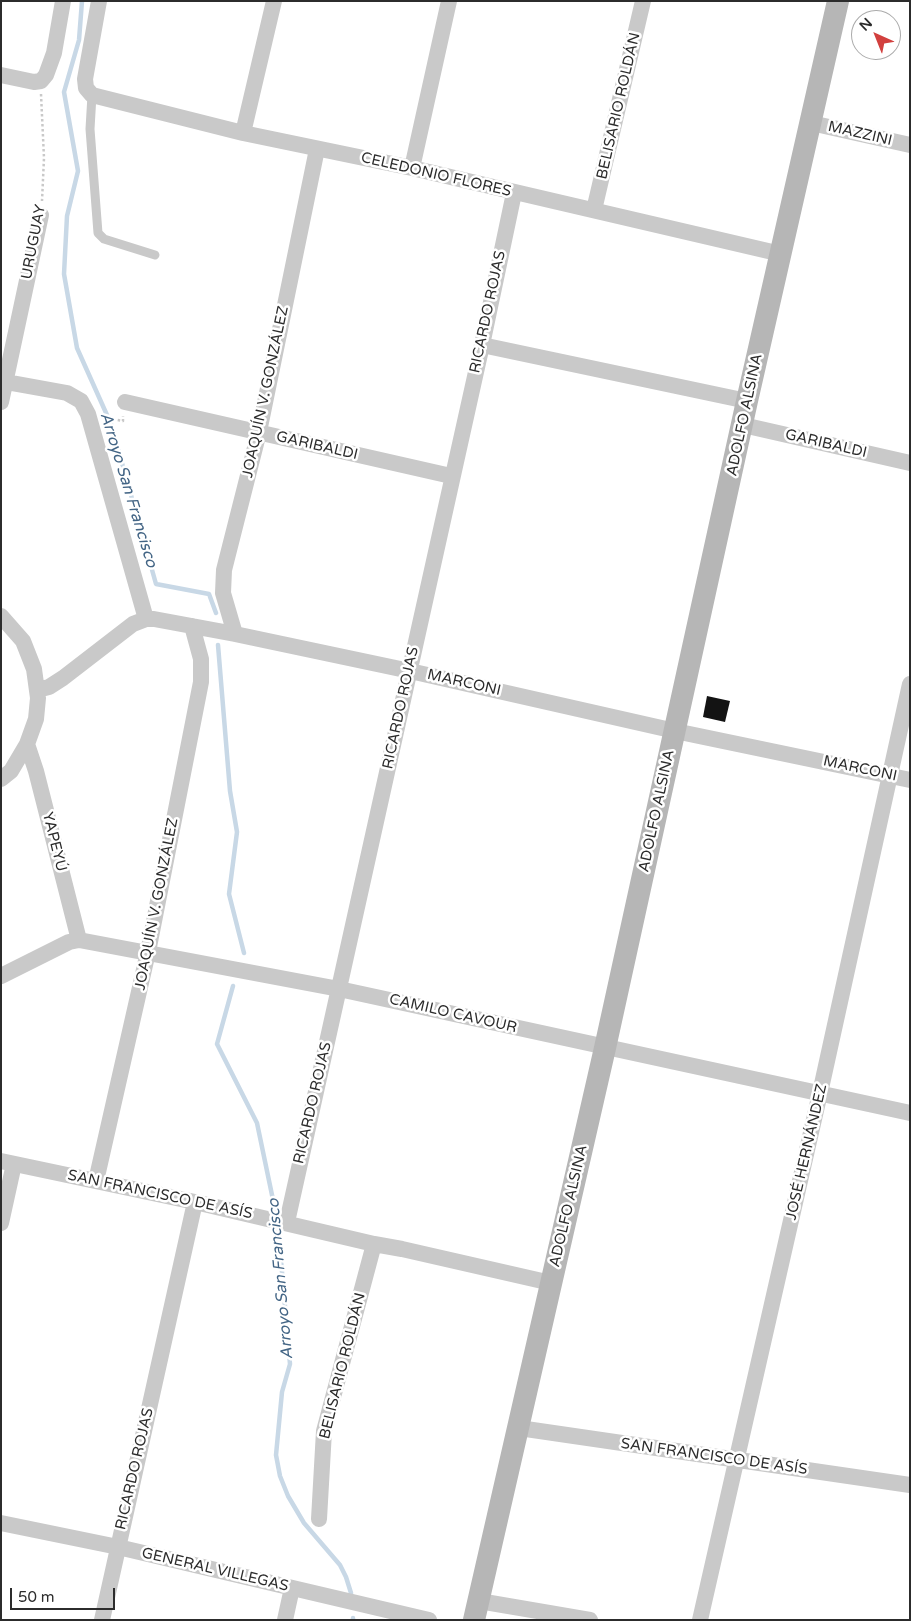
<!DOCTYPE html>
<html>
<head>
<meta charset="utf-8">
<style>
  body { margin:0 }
  #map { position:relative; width:911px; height:1621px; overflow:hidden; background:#fff; font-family:"Varela Round",sans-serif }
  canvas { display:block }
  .frame { position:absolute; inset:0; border:2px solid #2c2c2c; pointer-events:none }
  .north { position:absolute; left:851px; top:10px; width:50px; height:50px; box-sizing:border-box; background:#fff; border:1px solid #ababab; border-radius:50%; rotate:316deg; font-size:14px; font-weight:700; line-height:20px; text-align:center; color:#2c2c2c }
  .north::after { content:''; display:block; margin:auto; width:18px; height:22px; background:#d2403e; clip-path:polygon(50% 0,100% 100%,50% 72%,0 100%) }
  .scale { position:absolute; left:10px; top:1588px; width:105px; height:22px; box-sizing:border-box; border:2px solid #2c2c2c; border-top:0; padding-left:6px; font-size:15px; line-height:18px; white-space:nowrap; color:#2c2c2c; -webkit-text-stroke:4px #fff; paint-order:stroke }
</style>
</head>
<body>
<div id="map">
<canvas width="911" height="1621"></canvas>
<div class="frame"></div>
<div class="north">N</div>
<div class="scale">50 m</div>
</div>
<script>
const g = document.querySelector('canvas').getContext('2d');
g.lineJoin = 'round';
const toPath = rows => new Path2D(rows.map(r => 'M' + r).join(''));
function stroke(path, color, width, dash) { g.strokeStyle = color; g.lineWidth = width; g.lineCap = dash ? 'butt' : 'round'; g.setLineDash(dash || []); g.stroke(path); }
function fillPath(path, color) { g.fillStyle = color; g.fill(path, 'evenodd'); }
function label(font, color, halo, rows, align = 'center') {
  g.font = font + ' "Varela Round",sans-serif'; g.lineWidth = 5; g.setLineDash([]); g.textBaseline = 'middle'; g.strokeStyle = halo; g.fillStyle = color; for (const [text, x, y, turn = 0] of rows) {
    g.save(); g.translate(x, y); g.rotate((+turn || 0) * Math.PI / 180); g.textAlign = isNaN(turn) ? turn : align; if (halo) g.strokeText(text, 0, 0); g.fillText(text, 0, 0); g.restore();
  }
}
stroke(toPath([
  [82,1,79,40,64,92,78,171,67,216,64,274,77,348,111,424,156,584,209,594,216,613],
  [218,645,230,791,237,832,229,894,244,953],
  [233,986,217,1044,257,1123,277,1219],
  [278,1226,290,1364,282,1392,276,1455,280,1476,288,1496,304,1523,340,1565,346,1577,351,1593],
  [353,1618,353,1620]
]), '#c8d8e6', 4.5);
fillPath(toPath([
  [707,696,730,701,725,722,703,717]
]), '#131313');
stroke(toPath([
  [41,94,44,158,42,201],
  [103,417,123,421,123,416]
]), '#c9c9c9', 2.5, [2.5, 2.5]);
stroke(toPath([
  [92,95,90,129,98,233,104,239,155,255]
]), '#c9c9c9', 9);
stroke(toPath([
  [99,1,85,79,86,88,92,95,243,133,412,168,781,254],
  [1,75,34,82,41,81,46,75,54,53,63,1],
  [811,123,910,145],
  [243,133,274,1],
  [412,168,449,1],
  [594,210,643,1],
  [482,345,747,401],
  [1,381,67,393,81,401,88,414,146,619],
  [1,402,41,215],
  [125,402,451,476],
  [743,425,910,463],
  [1,616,23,641,34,669,38,698,36,719,27,744,11,771,1,779],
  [235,634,223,593,224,570,259,432,317,149],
  [37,690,49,687,63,678,133,624,146,619,154,619,235,634,410,671,675,731,910,780],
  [27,744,36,771,79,940],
  [1,976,69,942,79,940,339,989,910,1113],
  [1,1161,195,1202,374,1244,402,1249,551,1283],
  [96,1181,148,952,201,682,201,659,192,626],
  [287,1222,482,345,514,193],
  [1,1223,14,1164],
  [519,1428,910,1485],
  [319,1519,324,1431,374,1244],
  [1,1523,118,1547,429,1620],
  [479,1601,590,1620],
  [102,1620,195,1202],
  [285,1620,292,1588],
  [700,1620,820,1093,910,684]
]), '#c9c9c9', 16);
stroke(toPath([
  [474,1620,605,1048,747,401,838,1]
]), '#b6b6b6', 22);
label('15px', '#2c2c2c', '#fff', [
  ["BELISARIO ROLDÁN",619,106,-77],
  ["MAZZINI",860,134,13],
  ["CELEDONIO FLORES",436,175,13],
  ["URUGUAY",34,242,-79],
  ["RICARDO ROJAS",488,312,-78],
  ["JOAQUÍN V. GONZÁLEZ",266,392,-78],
  ["ADOLFO ALSINA",745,415,-78],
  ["GARIBALDI",826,444,13],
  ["GARIBALDI",317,446,13],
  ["MARCONI",464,683,13],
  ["RICARDO ROJAS",401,708,-78],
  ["MARCONI",860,769,12],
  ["ADOLFO ALSINA",657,811,-78],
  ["YAPEYÚ",54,842,76],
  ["JOAQUÍN V. GONZÁLEZ",157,904,-79],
  ["CAMILO CAVOUR",453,1014,13],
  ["RICARDO ROJAS",313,1103,-77],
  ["JOSÉ HERNÁNDEZ",807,1152,-77],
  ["SAN FRANCISCO DE ASÍS",160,1195,12],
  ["ADOLFO ALSINA",569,1206,-77],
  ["BELISARIO ROLDÁN",343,1366,-76],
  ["SAN FRANCISCO DE ASÍS",714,1457,8],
  ["RICARDO ROJAS",135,1469,-77],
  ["GENERAL VILLEGAS",215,1570,13]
]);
label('italic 16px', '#436585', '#fff', [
  ["Arroyo San Francisco",128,490,73],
  ["Arroyo San Francisco",281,1279,-95]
]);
</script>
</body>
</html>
